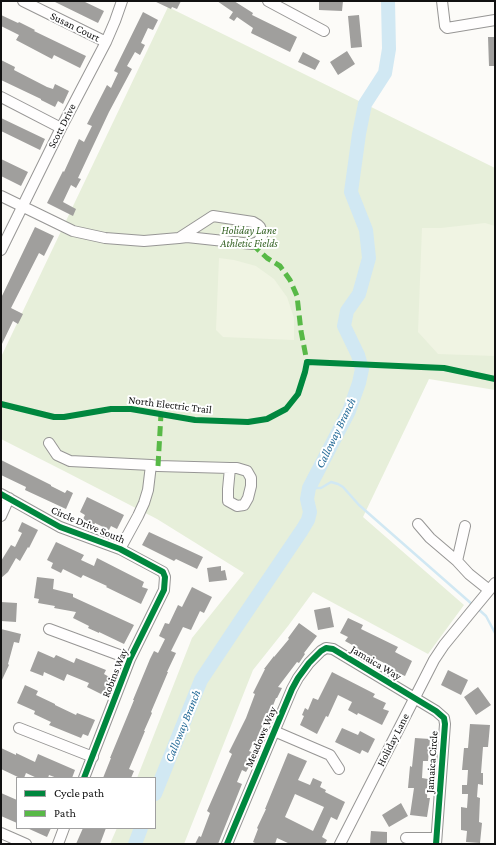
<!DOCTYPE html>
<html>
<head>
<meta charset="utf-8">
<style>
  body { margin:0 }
  #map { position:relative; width:496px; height:845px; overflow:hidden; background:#fcfbf8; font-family:"Crimson Pro",serif }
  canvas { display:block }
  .frame { position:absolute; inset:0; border:2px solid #111; pointer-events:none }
  .legend { position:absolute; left:16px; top:777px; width:140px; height:52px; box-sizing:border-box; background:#fff; border:1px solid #a0a0a0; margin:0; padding:5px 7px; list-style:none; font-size:12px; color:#111 }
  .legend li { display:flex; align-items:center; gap:8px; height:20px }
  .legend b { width:20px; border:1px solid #a0a0a0 }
</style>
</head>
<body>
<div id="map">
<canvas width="496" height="845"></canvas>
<div class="frame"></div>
<ul class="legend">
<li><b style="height:5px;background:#00873e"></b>Cycle path</li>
<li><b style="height:5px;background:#58b947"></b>Path</li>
</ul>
</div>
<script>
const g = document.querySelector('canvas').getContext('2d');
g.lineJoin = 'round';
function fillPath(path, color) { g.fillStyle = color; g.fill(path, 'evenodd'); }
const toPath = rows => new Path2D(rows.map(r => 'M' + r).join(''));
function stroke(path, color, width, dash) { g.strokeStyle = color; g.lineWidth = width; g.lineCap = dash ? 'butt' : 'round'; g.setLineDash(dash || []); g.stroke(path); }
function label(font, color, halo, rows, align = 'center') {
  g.font = font + ' "Crimson Pro",serif'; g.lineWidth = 4; g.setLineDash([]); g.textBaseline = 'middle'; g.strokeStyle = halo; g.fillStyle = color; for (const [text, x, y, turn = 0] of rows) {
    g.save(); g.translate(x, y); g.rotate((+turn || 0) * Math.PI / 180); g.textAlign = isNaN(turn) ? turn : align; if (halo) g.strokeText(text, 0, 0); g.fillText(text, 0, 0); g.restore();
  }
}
fillPath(toPath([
  [168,7,495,168,495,390,429,379,363,517,464,605,428,654,313,592,288,626,253,670,184,844,110,844,117,828,155,828,155,778,137,778,192,638,244,573,157,519,66,472,1,439,1,357]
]), '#e7efda');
fillPath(toPath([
  [485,223,495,226,495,356,438,354,418,332,422,228,441,228],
  [219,258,234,260,256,266,274,279,287,297,294,318,294,340,223,337,216,330]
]), '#f0f4e3');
stroke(toPath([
  [312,482,313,484,317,488,321,488,331,482,338,484,343,487,359,505,473,605],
  [477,608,486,616,495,633]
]), '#d1e8f3', 2.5);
stroke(toPath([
  [155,794,201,680,237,626,302,530,308,520,310,512,307,499,309,488,349,411,359,383,362,369,358,355,344,326,347,311,359,294,369,258,366,230,351,192,359,134,365,104,385,73,389,49,388,1],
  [135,844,141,828]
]), '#d1e8f3', 14);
fillPath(toPath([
  [53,1,83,1,104,11,98,23],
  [154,1,181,1,177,9,172,7,171,9],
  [217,1,234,1,253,13,252,15,297,37,290,52,251,33,253,28,237,17,234,21,229,18,233,12],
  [319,1,343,1,342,11,319,10],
  [143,12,158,20,153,30,148,28,141,43,145,45,140,55,135,52,127,66,132,69,109,112,78,178,81,179,76,188,71,185,63,202,76,209,73,216,47,203,63,171,64,172,79,139,84,142,92,126,87,124,107,85,111,88,118,73,114,71],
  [1,15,18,23,19,22,35,30,34,31,86,56,80,68,54,55,52,59,16,40,19,35,1,26],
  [359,15,362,47,351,48,348,16],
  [488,37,495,37,495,66,489,66],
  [347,51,355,64,338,75,330,62],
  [303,52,320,61,315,70,298,62],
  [1,60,15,67,14,70,47,87,53,89,55,84,69,91,63,104,58,101,55,107,41,100,41,99,1,80],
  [1,118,45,139,40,150,1,131],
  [1,159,28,172,21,186,1,176],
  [35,227,54,236,44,256,39,253,11,308,23,314,18,324,13,321,1,346,1,298],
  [1,460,51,485,51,486,65,493,67,490,73,493,66,509,25,490,26,487,1,475],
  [87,497,124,515,117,529,111,526,109,530,95,523,94,525,83,519,85,515,80,512],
  [22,522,38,530,29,548,28,547,20,561,16,558,8,572,1,578,1,561,11,545,15,547,22,533,18,531],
  [149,532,203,557,197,569,176,559,174,561,142,545],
  [56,542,84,555,81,560,94,566,97,558,144,582,142,587,148,589,141,604,106,587,107,586,83,575,81,578,63,569,61,573,51,568,53,563,47,560],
  [221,566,221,571,225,570,227,580,209,582,207,568],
  [37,577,54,579,53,589,73,594,73,597,134,625,124,644,99,632,99,633,88,628,89,626,73,618,76,612,54,608,55,606,38,603,39,599,34,598],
  [192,587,212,597,204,613,200,611,191,630,183,627,171,651,176,653,167,672,168,672,151,712,152,713,144,731,145,731,129,769,134,771,131,778,103,778,111,758,110,758,134,700,133,700,150,659,154,651,158,653,165,639,159,636,165,623,169,624,178,605,182,607],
  [1,602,17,603,16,622,1,621],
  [330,607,334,627,318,630,314,610],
  [348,618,363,625,361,629,398,647,395,652,412,661,405,676,391,670,392,667,355,648,356,647,345,641,348,637,340,633],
  [299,623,317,636,304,653,305,654,299,663,297,662,278,687,282,688,277,698,276,698,258,743,254,741,249,751,254,753,250,765,246,772,242,770,237,782,242,784,218,844,195,844,199,836,201,837,210,813,207,811,232,754,229,752,246,718,255,694,253,693,265,669,264,669,274,656,274,657,289,639,288,638],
  [1,629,21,634,19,643,14,642,8,664,9,665,1,682],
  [38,651,54,658,56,655,74,663,76,658,106,670,104,674,111,678,103,695,87,687,89,683,67,674,64,681,44,672,43,676,30,671],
  [448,670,468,680,461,695,441,685],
  [332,672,375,694,373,697,386,703,383,709,389,711,382,725,358,713,357,715,348,710,352,702,338,695,328,717,326,716,317,734,300,725,304,716,302,715,305,708,308,710,313,698,318,700],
  [25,685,38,691,36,695,55,704,55,705,76,715,77,713,95,720,88,736,83,734,81,738,49,725,51,722,34,714,35,711,17,703],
  [478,687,491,705,476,715,464,697],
  [470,724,490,725,488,747,483,747,481,773,483,773,483,785,478,784,477,797,480,798,479,822,482,823,480,843,466,842,467,831,461,830,461,807,467,808,468,794,462,794,462,785,467,785,468,770,462,770,464,748,468,748],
  [342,728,358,735,360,731,375,739,368,753,362,750,360,754,335,742],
  [415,738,430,739,428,761,423,761,422,778,428,779,427,798,430,798,427,817,410,815,414,788,408,788,410,766,412,767],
  [1,748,16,755,16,753,35,762,38,754,75,770,72,778,57,778,49,775,48,778,37,778,26,773,24,778,20,778,1,769],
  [288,753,307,761,298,780,310,785,313,778,322,782,320,787,326,790,325,792,345,802,337,820,331,817,322,837,327,840,325,844,290,844,277,838,275,844,257,844,253,842,258,829,257,828,266,809,265,809],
  [295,794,324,807,313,831,285,817],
  [1,793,17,800,17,823,1,816],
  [401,803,408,816,389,827,382,815],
  [27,828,51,828,47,837],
  [83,828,106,828,100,844,76,844],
  [371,831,387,832,387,844,370,844]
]), '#a09f9d');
const minor = toPath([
  [23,1,106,42],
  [268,1,324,31],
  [442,1,445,26,447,28,495,20],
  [1,97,61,128],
  [1,196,73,231,105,238,144,241,179,238,187,237,252,244,258,242,262,236,262,233,260,227,258,225,253,222,213,216,179,238],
  [1,250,61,128,106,42,115,21,122,1],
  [49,443,57,455,70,461,151,465,158,466,230,468,237,468,247,471,251,478,251,486,248,498,244,505,237,506,228,501,228,489,230,468],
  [1,494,60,527,120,549,163,572,165,577,164,590,130,659,84,778],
  [1,516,9,498],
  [418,524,430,538,457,561],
  [465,526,457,561,469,574,489,590],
  [120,549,138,516,144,503,148,490,151,465],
  [49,629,130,659],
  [19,728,93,757],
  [274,731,330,755,339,769],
  [1,833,26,844],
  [406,838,436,838],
  [58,844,64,828],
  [227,844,292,689,298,678,309,663,321,651,326,648,333,649,436,711,444,718,445,724,436,844],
  [340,844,434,660,444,645,471,612,495,583]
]);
stroke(minor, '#979695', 12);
stroke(minor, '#fffefe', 10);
stroke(toPath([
  [252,244,267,258,280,266,290,280,297,296,301,331,307,362],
  [158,466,161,414]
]), '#58b947', 5, [10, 5]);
stroke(toPath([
  [1,404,54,417,64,417,111,409,131,409,195,420,248,422,267,419,286,409,298,394,305,372,307,362,444,368,495,379],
  [1,494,60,527,120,549,163,572,165,577,164,590,130,659,84,778],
  [227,844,292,689,298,678,309,663,321,651,326,648,333,649,436,711,444,718,445,724,436,844]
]), '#00873e', 6);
label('11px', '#111', '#fff', [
  ["Susan Court",75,27,26],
  ["Scott Drive",62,126,-63],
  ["North Electric Trail",170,405,7],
  ["Circle Drive South",88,525,23],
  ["Jamaica Way",376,663,31],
  ["Robins Way",115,673,-68],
  ["Meadows Way",261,737,-67],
  ["Holiday Lane",393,740,-63],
  ["Jamaica Circle",432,762,-86]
]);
label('italic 11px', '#366326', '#fff', [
  ["Holiday Lane",249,231],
  ["Athletic Fields",249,244]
]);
label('italic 12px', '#256b98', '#fff', [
  ["Calloway Branch",336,433,-64],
  ["Calloway Branch",183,726,-68]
]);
</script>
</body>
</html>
